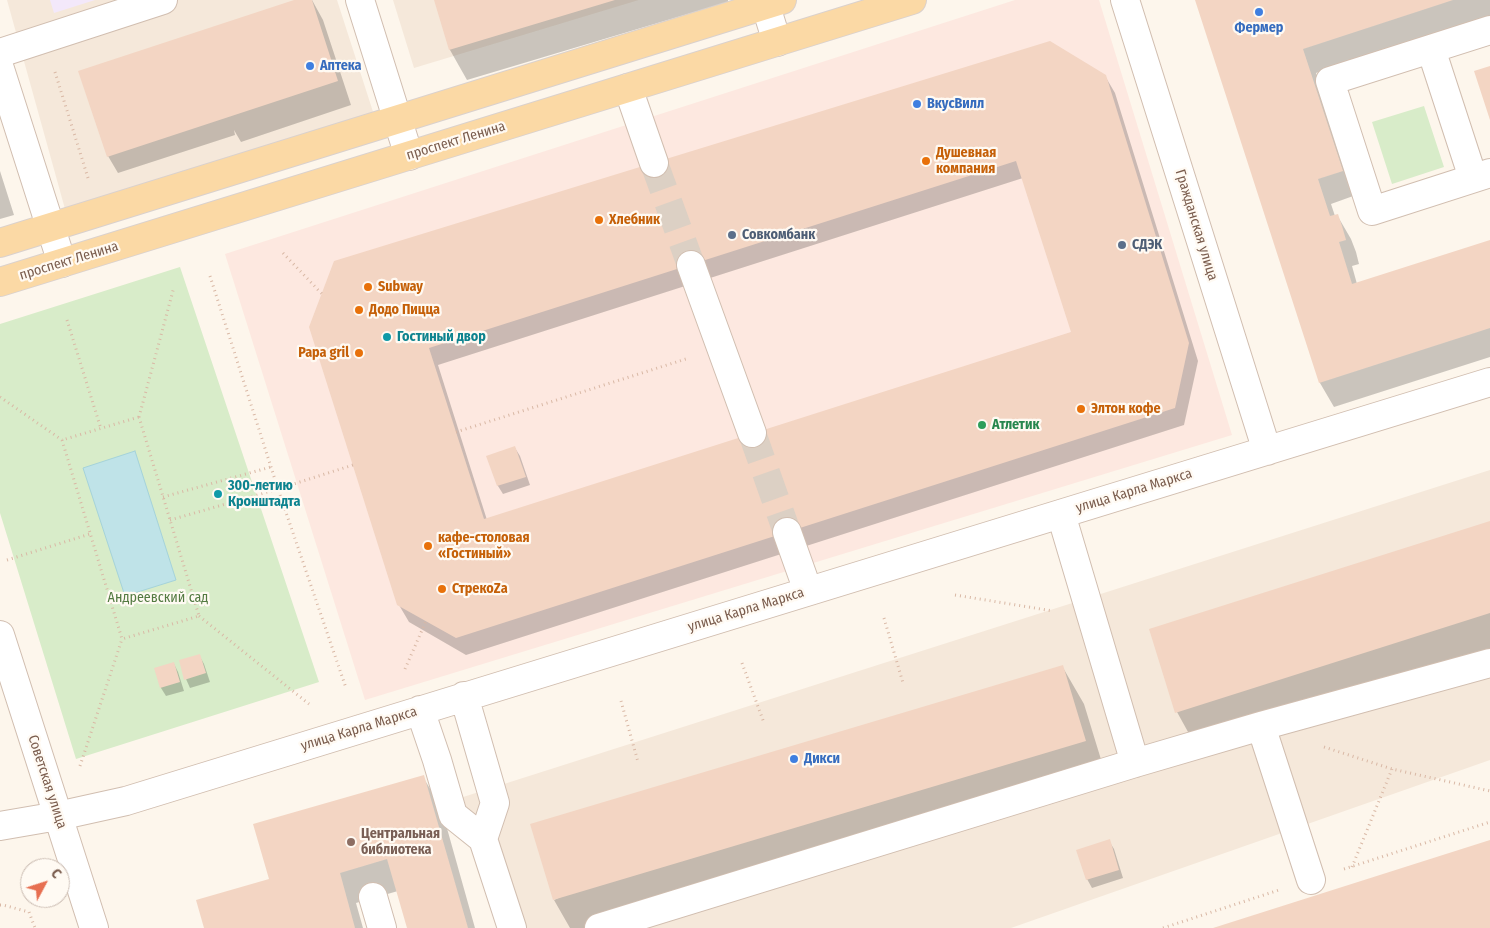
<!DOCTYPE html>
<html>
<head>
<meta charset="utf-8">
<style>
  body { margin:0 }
  #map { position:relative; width:1490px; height:928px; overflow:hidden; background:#fdf6ec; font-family:"Fira Sans Condensed",sans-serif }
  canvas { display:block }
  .north { position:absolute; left:20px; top:858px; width:50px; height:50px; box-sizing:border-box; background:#fffaf3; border:1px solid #cabbb1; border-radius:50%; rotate:50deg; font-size:14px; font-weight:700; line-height:20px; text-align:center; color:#7a5c4d }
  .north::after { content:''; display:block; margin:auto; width:18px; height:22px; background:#e76f51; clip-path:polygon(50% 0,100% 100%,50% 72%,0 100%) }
</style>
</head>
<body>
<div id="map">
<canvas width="1490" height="928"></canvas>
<div class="north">С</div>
</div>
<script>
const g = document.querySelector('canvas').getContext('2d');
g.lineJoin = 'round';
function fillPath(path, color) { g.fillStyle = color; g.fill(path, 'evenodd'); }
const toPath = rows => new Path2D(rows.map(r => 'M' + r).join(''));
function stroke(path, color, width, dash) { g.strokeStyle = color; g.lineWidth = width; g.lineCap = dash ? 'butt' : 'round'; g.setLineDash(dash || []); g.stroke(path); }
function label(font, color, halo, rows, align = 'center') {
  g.font = font + ' "Fira Sans Condensed",sans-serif'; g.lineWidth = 4.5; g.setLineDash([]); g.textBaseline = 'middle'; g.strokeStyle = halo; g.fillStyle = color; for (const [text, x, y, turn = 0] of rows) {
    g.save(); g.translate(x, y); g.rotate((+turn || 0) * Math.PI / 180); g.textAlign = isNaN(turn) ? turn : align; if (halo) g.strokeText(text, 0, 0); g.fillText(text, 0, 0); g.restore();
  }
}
fillPath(toPath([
  [7,0,337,0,375,118,65,209],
  [393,0,639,0,414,68],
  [1490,470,1490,760,1011,928,501,928,460,798]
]), '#f5e8da');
fillPath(toPath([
  [1015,0,1099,0,1232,435,365,700,225,254]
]), '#fde8e0');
fillPath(toPath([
  [50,0,95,0,54,13]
]), '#f3e8fa');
fillPath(toPath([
  [1424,106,1444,167,1392,184,1372,122],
  [180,267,319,682,76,759,0,513,0,324]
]), '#d8ecc9');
const water = toPath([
  [135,451,176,580,125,596,83,468,135,451]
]);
fillPath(water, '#bfe3e8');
stroke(water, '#a5d3da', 1);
fillPath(toPath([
  [298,0,312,0,323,20,351,105,241,142,234,130,235,135,118,173,108,156],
  [435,0,728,0,728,2,467,80,450,50],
  [1196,0,1490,0,1490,17,1316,73,1356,195,1331,204,1335,216,1337,215,1351,239,1356,252,1359,264,1352,266,1357,284,1490,241,1490,357,1334,407,1320,383],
  [1105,76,1115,93,1198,361,1184,425,466,655,409,622,399,605,335,262],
  [1023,178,1073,332,487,520,438,365],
  [0,171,14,215,0,219],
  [515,448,520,456,530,485,503,494,498,486,488,457],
  [1490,523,1490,657,1198,750,1177,712],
  [199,655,204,664,210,682,190,688,186,679],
  [174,664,178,672,184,691,166,696,161,688,156,669],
  [1062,666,1084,704,1107,779,606,928,570,928,554,900],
  [423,777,441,807,475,928,408,928,398,891,356,903,363,928,205,928,271,880],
  [1109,841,1114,849,1123,878,1092,888,1087,879]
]), '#0003');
fillPath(toPath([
  [294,0,312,0,338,81,107,157,78,71],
  [434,0,615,0,449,50],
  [1195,0,1453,0,1303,49,1343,171,1318,179,1330,216,1338,214,1342,226,1346,240,1339,242,1352,284,1490,240,1490,328,1319,383],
  [1050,41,1106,75,1189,343,1175,408,456,638,397,605,309,327,334,261],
  [1016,161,1071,332,484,519,429,348],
  [1490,66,1490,120,1474,71],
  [515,446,526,477,497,486,486,456],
  [1490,521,1490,613,1175,713,1149,629],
  [200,654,206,673,184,680,179,660],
  [174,662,180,682,160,688,154,668],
  [1063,665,1086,741,553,900,530,824],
  [424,775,468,928,407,928,387,859,340,873,355,928,204,928,196,900,269,879,253,824],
  [1110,839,1119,870,1086,880,1076,850],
  [1490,840,1490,928,1213,928]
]), '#f3d5c3');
stroke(toPath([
  [654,163,691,265],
  [752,433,787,532]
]), '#dcd0c4', 28, [28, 14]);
const minor = toPath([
  [360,0,409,156],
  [764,0,777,42],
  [1125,0,1267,451],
  [1490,30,1330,81,1372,211,1490,173],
  [1431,49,1473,178],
  [0,53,163,0],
  [0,69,62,263],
  [628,88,654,163],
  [691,265,752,433],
  [1061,514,1135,763],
  [787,532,808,591],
  [0,635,94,928],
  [464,696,495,803,483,839],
  [420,710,437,760,453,815,483,839,512,928],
  [1261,726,1311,880],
  [0,826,58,816,126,801,1490,382],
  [373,897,382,928],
  [599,928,1135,763,1261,726,1490,663]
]);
const major = toPath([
  [0,243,782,0],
  [0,282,912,0]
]);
stroke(minor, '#d1beb0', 30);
stroke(major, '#dad1cd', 30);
stroke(toPath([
  [55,72,88,178],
  [283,253,322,294],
  [210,276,278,489,346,688],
  [67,320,101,429],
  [0,397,62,440],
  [139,417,199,616,122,639,62,440,139,417],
  [139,417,174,287],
  [456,432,689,358],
  [163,497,271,467],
  [170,520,278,489,353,465],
  [7,560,90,534],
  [955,595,1053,611],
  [199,616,309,704],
  [884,618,903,683],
  [742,663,764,723],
  [405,669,426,621],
  [621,701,638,762],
  [1324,747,1392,769,1490,791],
  [80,766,122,639],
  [1352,867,1392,769],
  [1344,869,1490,822],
  [0,905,3,905,29,912,35,928],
  [1163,928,1279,890]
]), '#d9b8a5', 3, [1, 4]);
stroke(minor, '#fff', 28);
stroke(major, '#fbd9a5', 28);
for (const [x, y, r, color] of [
  [1259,12,5,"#3f7fe0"],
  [310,66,5,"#3f7fe0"],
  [917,104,5,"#3f7fe0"],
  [926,161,5,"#e8710a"],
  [599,220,5,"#e8710a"],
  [732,235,5,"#5c6f8a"],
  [1122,245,5,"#5c6f8a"],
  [368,287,5,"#e8710a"],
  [359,310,5,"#e8710a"],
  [387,337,5,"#0f9aa8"],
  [359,353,5,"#e8710a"],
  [1081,409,5,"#e8710a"],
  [982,425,5,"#2e9e5b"],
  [218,494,5,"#0f9aa8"],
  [428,546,5,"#e8710a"],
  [442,589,5,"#e8710a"],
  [794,759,5,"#3f7fe0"],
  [351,842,5,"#8d6e63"]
]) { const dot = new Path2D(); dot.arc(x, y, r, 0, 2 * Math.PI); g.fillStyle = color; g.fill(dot); stroke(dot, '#fffaf3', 2); }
label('bold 14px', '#366cbe', '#fffaf3', [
  ["Фермер",1259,28,"center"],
  ["Аптека",320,66],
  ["ВкусВилл",927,104],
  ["Дикси",804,759]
], 'left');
label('14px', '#7a5c4d', '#fffaf3', [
  ["проспект Ленина",456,141,-17],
  ["Гражданская улица",1196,225,73],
  ["проспект Ленина",69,261,-17],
  ["улица Карла Маркса",1134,491,-17],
  ["улица Карла Маркса",746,610,-17],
  ["улица Карла Маркса",359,729,-17],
  ["Советская улица",47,782,72]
]);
label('bold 14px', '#c56008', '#fffaf3', [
  ["Душевная",936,153],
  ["компания",936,169],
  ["Хлебник",609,220],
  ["Subway",378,287],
  ["Додо Пицца",369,310],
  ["Papa gril",349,353,"right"],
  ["Элтон кофе",1091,409],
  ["кафе-столовая",438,538],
  ["«Гостиный»",438,554],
  ["СтрекоZа",452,589]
], 'left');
label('bold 14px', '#4e5e75', '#fffaf3', [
  ["Совкомбанк",742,235],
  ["СДЭК",1132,245]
], 'left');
label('bold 14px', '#0d838f', '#fffaf3', [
  ["Гостиный двор",397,337],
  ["300-летию",228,486],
  ["Кронштадта",228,502]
], 'left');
label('bold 14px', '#27864d', '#fffaf3', [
  ["Атлетик",992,425]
], 'left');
label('14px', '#537a41', '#fffaf3', [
  ["Андреевский сад",158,598]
]);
label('bold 14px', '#785e54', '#fffaf3', [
  ["Центральная",361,834],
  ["библиотека",361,850]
], 'left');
</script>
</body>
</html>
